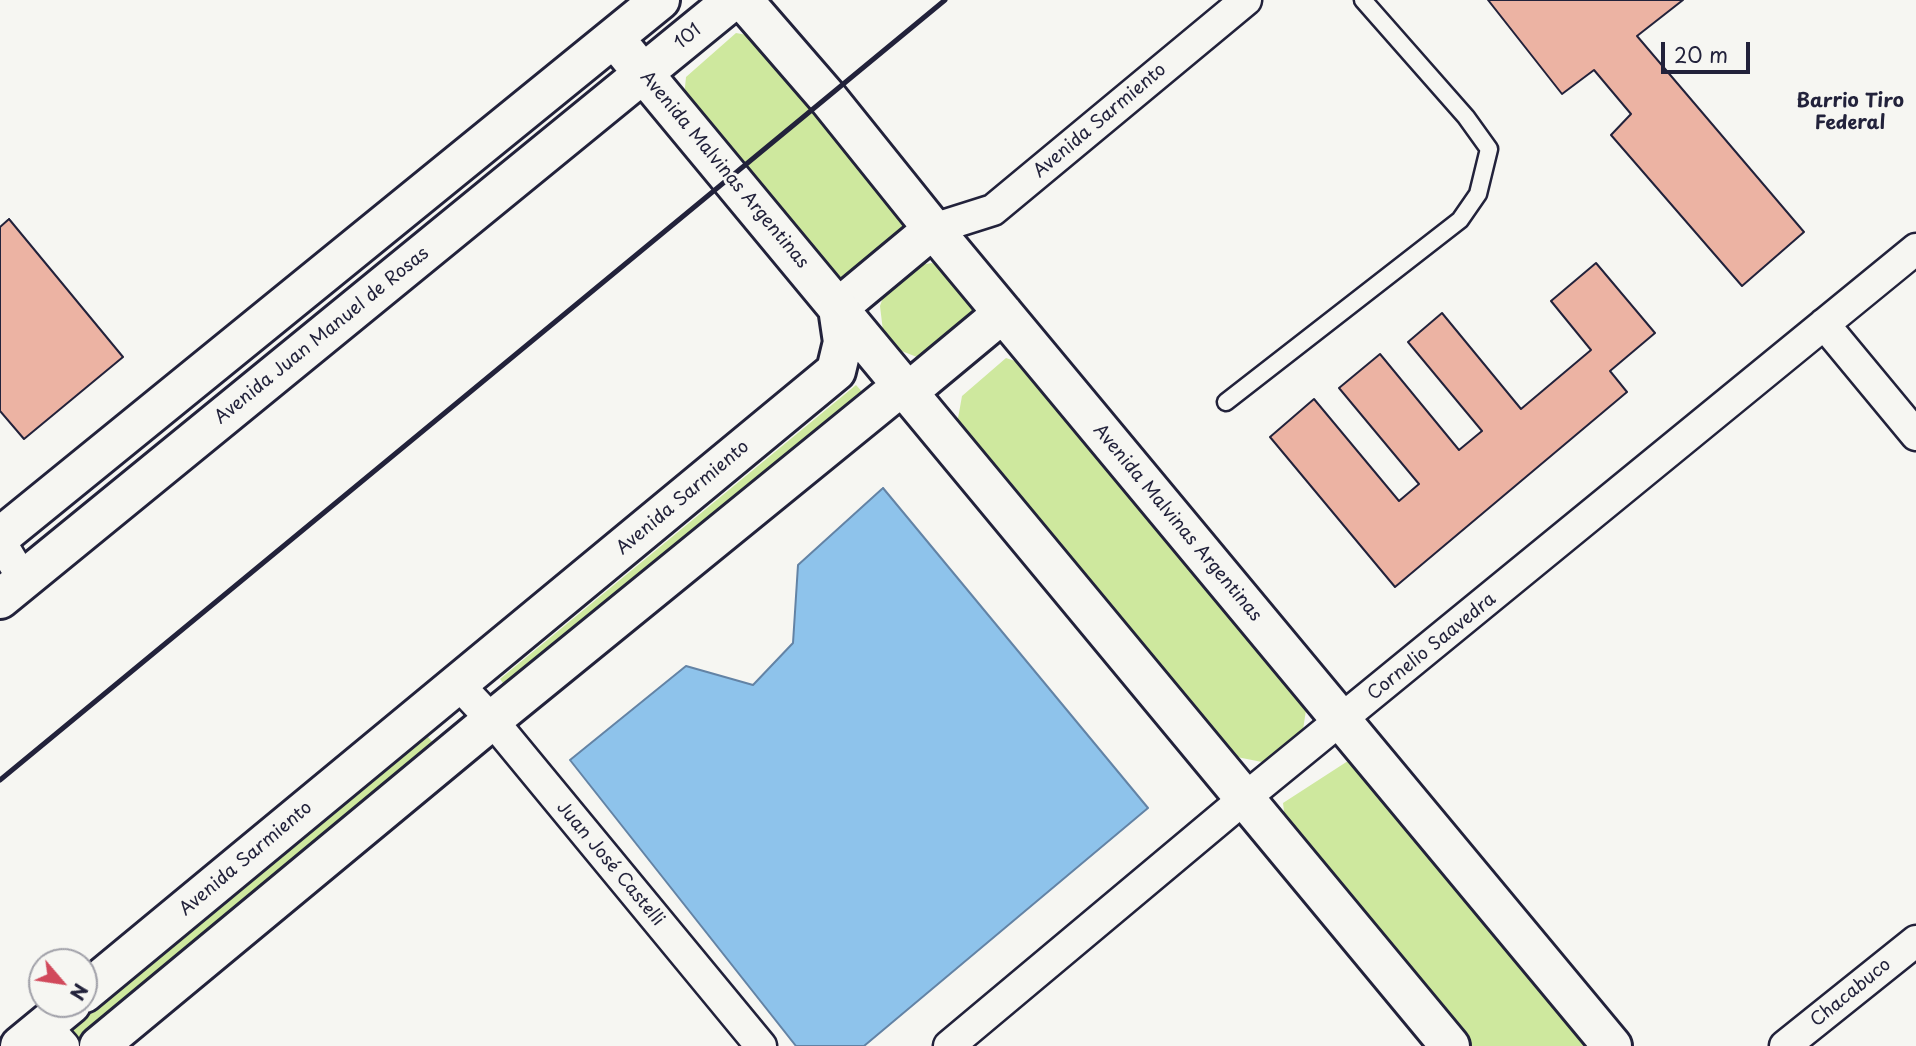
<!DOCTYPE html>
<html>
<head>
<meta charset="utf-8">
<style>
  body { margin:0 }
  #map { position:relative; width:1916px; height:1046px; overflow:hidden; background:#f6f6f2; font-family:"Playpen Sans",sans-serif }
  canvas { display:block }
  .north { position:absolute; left:28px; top:948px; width:70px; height:70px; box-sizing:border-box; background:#f6f6f2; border:2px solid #a1a1a9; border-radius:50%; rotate:119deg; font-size:19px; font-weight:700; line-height:28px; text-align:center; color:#22223b }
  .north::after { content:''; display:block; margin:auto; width:24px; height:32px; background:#d1495b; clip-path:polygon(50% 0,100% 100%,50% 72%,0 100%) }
  .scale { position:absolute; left:1661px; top:42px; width:89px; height:32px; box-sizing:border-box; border:4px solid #22223b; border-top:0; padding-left:9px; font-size:21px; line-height:24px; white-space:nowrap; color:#22223b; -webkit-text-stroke:5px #f6f6f2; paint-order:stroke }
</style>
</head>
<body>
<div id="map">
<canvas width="1916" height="1046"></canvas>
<div class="north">N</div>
<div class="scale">20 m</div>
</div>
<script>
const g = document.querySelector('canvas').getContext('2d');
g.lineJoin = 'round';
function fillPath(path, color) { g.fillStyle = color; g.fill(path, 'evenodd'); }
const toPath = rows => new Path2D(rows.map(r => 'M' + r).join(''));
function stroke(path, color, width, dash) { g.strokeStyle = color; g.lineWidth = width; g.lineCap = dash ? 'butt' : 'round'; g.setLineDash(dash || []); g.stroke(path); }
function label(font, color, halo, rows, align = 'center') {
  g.font = font + ' "Playpen Sans",sans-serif'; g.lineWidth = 6; g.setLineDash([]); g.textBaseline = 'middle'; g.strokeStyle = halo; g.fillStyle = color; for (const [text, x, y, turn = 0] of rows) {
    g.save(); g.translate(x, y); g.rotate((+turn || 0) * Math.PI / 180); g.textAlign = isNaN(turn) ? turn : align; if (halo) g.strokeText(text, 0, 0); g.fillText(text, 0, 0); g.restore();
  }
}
fillPath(toPath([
  [736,33,758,37,905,212,898,251,858,281,832,275,684,97,686,77],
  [932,263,955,272,971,291,975,316,922,359,899,350,883,331,880,306,888,283,908,267],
  [1006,358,1036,368,1309,691,1302,736,1262,762,1232,756,957,424,962,396],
  [856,385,866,396,509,691,500,679],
  [427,736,437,747,80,1042,71,1030],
  [1351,759,1592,1046,1464,1046,1287,834,1283,803]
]), '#cee89e');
const water = toPath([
  [883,488,1148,808,864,1046,796,1046,570,760,686,666,753,685,793,643,798,565,883,488]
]);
fillPath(water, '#8ec3eb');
stroke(water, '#6383a5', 2);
const building = toPath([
  [1488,0,1683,0,1637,36,1804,232,1742,286,1611,135,1631,114,1594,70,1562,94,1488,0],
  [9,219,123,357,24,439,0,411,0,227,9,219],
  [1596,263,1655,333,1610,371,1627,392,1395,587,1270,437,1314,399,1399,501,1419,484,1339,388,1380,354,1459,450,1482,431,1408,342,1442,313,1521,409,1591,350,1551,301,1596,263]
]);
fillPath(building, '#ecb3a3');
stroke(building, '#22223b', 2);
const service = toPath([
  [1226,402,1460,220,1478,194,1489,149,1466,117,1363,0]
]);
const minor = toPath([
  [933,229,993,210,1246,0],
  [1824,324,1916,435],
  [0,541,23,579],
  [458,684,492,720,761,1046],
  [45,1025,64,1046],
  [949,1046,1245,798,1916,249],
  [1785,1046,1916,941]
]);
const tertiary = toPath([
  [838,308,933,229]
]);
const secondary = toPath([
  [743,0,827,97,933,229,1612,1046],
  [614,38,1450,1046],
  [0,537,660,0],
  [0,599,733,0],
  [84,993,836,371,843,342,838,308],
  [20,1046,71,1004],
  [99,1046,492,720,892,394,908,392,1003,313]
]);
stroke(service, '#22223b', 21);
stroke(minor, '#22223b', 35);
stroke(tertiary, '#22223b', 44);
stroke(secondary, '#22223b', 44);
stroke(service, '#f6f6f2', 16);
stroke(minor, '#f6f6f2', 30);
stroke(tertiary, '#f6f6f2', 38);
stroke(secondary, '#f6f6f2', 38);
stroke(toPath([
  [0,780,945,0]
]), '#22223b', 5);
label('18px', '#22223b', '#f6f6f2', [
  ["101",688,37,-39],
  ["Avenida Sarmiento",1100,121,-40],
  ["Avenida Malvinas Argentinas",724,170,50],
  ["Avenida Juan Manuel de Rosas",322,336,-39],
  ["Avenida Sarmiento",683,498,-40],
  ["Avenida Malvinas Argentinas",1177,523,50],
  ["Cornelio Saavedra",1432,647,-39],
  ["Avenida Sarmiento",246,859,-40],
  ["Juan José Castelli",610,864,50],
  ["Chacabuco",1851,993,-39]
]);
label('bold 19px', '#22223b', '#f6f6f2', [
  ["Barrio Tiro",1850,102],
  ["Federal",1850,124]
]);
</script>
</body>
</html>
